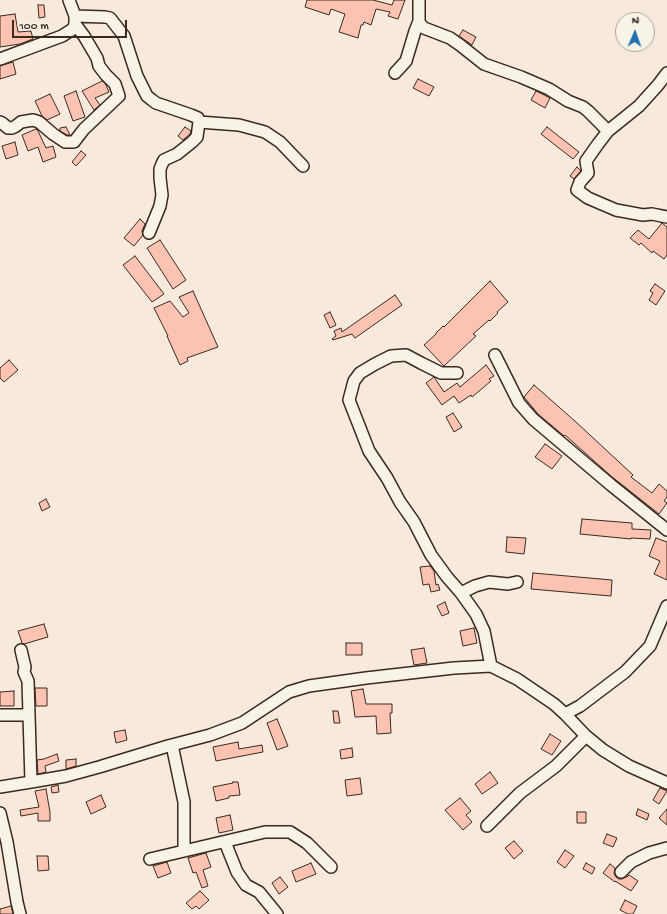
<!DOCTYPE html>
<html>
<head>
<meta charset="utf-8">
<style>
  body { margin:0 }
  #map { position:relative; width:667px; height:914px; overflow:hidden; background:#f8e9dd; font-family:"Gochi Hand",sans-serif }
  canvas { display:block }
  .north { position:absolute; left:615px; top:12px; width:40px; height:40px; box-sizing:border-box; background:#f7f3e8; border:1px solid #aca397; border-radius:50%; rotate:2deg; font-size:11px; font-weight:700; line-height:16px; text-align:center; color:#3b2a1e }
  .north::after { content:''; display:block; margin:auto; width:14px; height:18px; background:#1f6fb2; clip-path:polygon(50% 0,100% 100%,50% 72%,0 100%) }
  .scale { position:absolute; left:12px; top:20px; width:115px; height:18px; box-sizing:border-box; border:2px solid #3b2a1e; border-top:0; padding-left:5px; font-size:12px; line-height:14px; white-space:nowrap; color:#3b2a1e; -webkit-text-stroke:3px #f7f3e8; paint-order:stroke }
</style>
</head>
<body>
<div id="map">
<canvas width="667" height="914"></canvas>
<div class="north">N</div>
<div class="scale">100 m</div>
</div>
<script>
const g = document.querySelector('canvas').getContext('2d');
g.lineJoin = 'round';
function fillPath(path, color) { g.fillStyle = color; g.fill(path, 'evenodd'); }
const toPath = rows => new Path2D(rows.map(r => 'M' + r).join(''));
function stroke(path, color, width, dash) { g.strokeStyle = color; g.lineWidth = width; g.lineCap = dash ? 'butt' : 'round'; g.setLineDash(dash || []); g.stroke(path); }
const building = toPath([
  [307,0,373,0,392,5,394,0,405,0,398,19,388,16,390,12,376,9,371,25,364,22,363,25,361,25,358,38,339,32,345,14,331,9,329,15,305,7,307,0],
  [38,5,44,5,45,17,39,18,38,5],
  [15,14,18,32,31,31,33,39,20,44,0,47,0,16,15,14],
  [463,30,476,37,472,45,459,36,463,30],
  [13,62,16,74,0,79,0,66,13,62],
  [418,79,434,87,429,96,413,88,418,79],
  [102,81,105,83,109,92,95,98,100,105,94,110,82,91,102,81],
  [76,91,85,117,73,121,64,96,76,91],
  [536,91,550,98,545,108,531,100,536,91],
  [50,94,60,114,47,120,42,116,35,101,50,94],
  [66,127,70,135,67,135,60,131,60,128,66,127],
  [185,127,191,131,190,134,183,140,178,136,185,127],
  [547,127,579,152,573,159,541,134,547,127],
  [36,129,38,131,46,148,53,146,56,157,43,162,38,147,28,151,22,135,36,129],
  [15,142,18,155,6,159,2,146,15,142],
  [81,151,86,155,76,166,72,162,81,151],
  [577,167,581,171,574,179,570,176,577,167],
  [140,219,145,224,142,231,143,235,134,246,124,238,140,219],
  [662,223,667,227,667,255,664,259,653,251,652,253,641,243,639,245,630,238,638,230,649,239,662,223],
  [160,240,186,280,173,289,147,248,160,240],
  [135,256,164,294,152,302,123,265,135,256],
  [490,281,508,302,497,312,498,313,490,321,489,320,473,334,476,336,444,366,424,345,436,334,436,333,443,326,444,327,490,281],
  [655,284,665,291,656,305,649,300,653,293,650,291,655,284],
  [193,291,218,347,187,358,188,361,180,365,167,336,168,336,154,308,170,301,183,317,189,313,179,297,193,291],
  [395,295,402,305,355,338,352,334,333,340,332,339,336,336,334,331,341,328,342,332,395,295],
  [330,312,336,325,330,328,324,315,330,312],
  [9,360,18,370,4,382,0,378,0,368,9,360],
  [486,365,494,376,489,379,491,381,472,397,471,395,459,403,454,396,442,405,426,383,434,377,444,392,457,383,460,387,486,365],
  [534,385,576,422,633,475,631,477,652,493,659,484,667,491,667,497,664,501,667,503,659,514,611,476,565,435,564,436,538,414,524,397,534,385],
  [453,413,462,427,454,432,446,417,453,413],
  [545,444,562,456,552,469,535,457,545,444],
  [46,499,50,507,42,511,39,503,46,499],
  [582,519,632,523,632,529,651,530,650,539,631,538,631,539,580,534,582,519],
  [507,537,526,538,524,554,506,552,507,537],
  [656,538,667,542,667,580,654,574,660,561,649,556,656,538],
  [430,566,434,571,436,585,438,584,440,590,431,592,429,584,423,585,420,567,430,566],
  [533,573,612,580,611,596,531,589,533,573],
  [445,602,449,613,442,616,437,606,445,602],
  [44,624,48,637,24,644,22,643,18,631,44,624],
  [474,628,477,643,463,646,460,631,474,628],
  [346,643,362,643,362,655,346,655,346,643],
  [424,648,427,663,414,665,411,650,424,648],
  [35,688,47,688,47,706,36,706,35,688],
  [363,689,366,704,392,704,392,713,390,713,391,733,377,734,376,716,355,717,353,702,351,691,363,689],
  [14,691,14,706,0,706,0,692,14,691],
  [333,711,338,711,340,723,334,723,333,711],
  [277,719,288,746,277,750,267,723,277,719],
  [125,730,127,740,116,743,114,732,125,730],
  [550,734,561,741,552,755,541,749,550,734],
  [238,742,239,749,262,745,263,752,216,761,213,747,238,742],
  [352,748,353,757,341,759,340,750,352,748],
  [57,754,59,761,45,766,46,772,38,774,37,760,44,759,57,754],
  [76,759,76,766,66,769,66,760,76,759],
  [490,772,498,783,482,794,475,784,490,772],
  [360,778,362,794,347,796,345,780,360,778],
  [233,782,238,782,240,795,229,796,229,798,216,801,213,787,233,783,233,782],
  [58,785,59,792,52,793,51,787,58,785],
  [660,788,667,791,659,804,653,800,660,788],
  [46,789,50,812,50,821,38,821,38,813,21,816,20,810,39,807,35,791,46,789],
  [101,795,106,807,91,814,86,802,101,795],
  [460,798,471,811,466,815,472,822,463,830,445,810,460,798],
  [638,809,649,814,647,820,636,815,638,809],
  [667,809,667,825,659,818,667,809],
  [577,812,586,812,586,823,577,823,577,812],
  [230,815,233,830,219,833,216,818,230,815],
  [607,834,617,838,613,847,603,843,607,834],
  [514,841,523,851,514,859,505,848,514,841],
  [565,850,574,856,565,868,557,862,565,850],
  [206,853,211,867,203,870,208,886,202,888,196,872,193,873,188,858,206,853],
  [37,856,48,856,49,870,38,871,37,856],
  [167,862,171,873,158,878,153,866,167,862],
  [311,863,316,874,296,882,292,871,311,863],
  [586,863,595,868,592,874,583,869,586,863],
  [610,864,615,868,614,873,616,877,619,879,622,879,626,877,627,877,629,875,638,881,631,891,615,881,615,882,603,873,610,864],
  [280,877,288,887,279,894,272,883,280,877],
  [200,891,209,900,199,909,196,906,192,909,186,903,200,891],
  [625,900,637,906,633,914,628,914,620,910,625,900],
  [11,906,13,914,0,914,0,909,11,906]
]);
fillPath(building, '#fcc3b2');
stroke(building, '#3b2a1e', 1);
const minor = toPath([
  [75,16,105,17,110,18,124,36,137,76,147,96,152,100,156,103,191,115,198,118,199,122,197,137,192,142,177,154,164,160,162,164,160,169,160,178,162,195,160,206,149,233],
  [419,21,420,24,424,28,450,38,460,45,484,64,521,77,549,89,568,101,583,107,588,111,608,131],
  [0,59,62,36,73,29,75,24,75,16,69,0],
  [395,73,406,61,415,31,419,21,419,0],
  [667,73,658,85,639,106,608,131,598,144,586,161,588,173,580,182,577,190,588,198,616,210,643,215,652,214,667,217],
  [0,122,2,123,8,128,12,128,16,126,21,122,33,120,39,122,53,134,65,142,74,142,84,129,119,96,115,84,106,75,99,66,97,58,84,36,75,24],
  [199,122,239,125,265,132,280,142,303,166],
  [495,355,519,403,533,419,611,485,667,530],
  [457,373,441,373,421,363,406,355,391,356,375,364,360,373,354,381,349,400,369,451,387,478,400,502,414,522,431,555,447,577,461,593],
  [21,650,25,667,24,672,28,681,31,782],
  [491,666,484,631,476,614,461,593,475,586,489,582,508,584,517,582],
  [565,714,580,706,625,672,650,646,667,606],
  [0,715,29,715],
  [172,745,184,802,184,851],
  [0,787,31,782,66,776,99,767,168,746,210,735,242,723,289,692,309,686,366,678,454,668,491,666,517,679,554,704,565,714,586,736,603,750,629,766,667,783],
  [0,813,7,842,17,902,20,914],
  [487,826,520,793,556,766,586,736],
  [225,842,237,872,246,885,259,892,277,914],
  [150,859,265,832,290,832,307,843,331,867],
  [621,872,631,862,649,853,667,848]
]);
stroke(minor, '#3b2a1e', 14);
stroke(minor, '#f7f3e8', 11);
</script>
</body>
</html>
